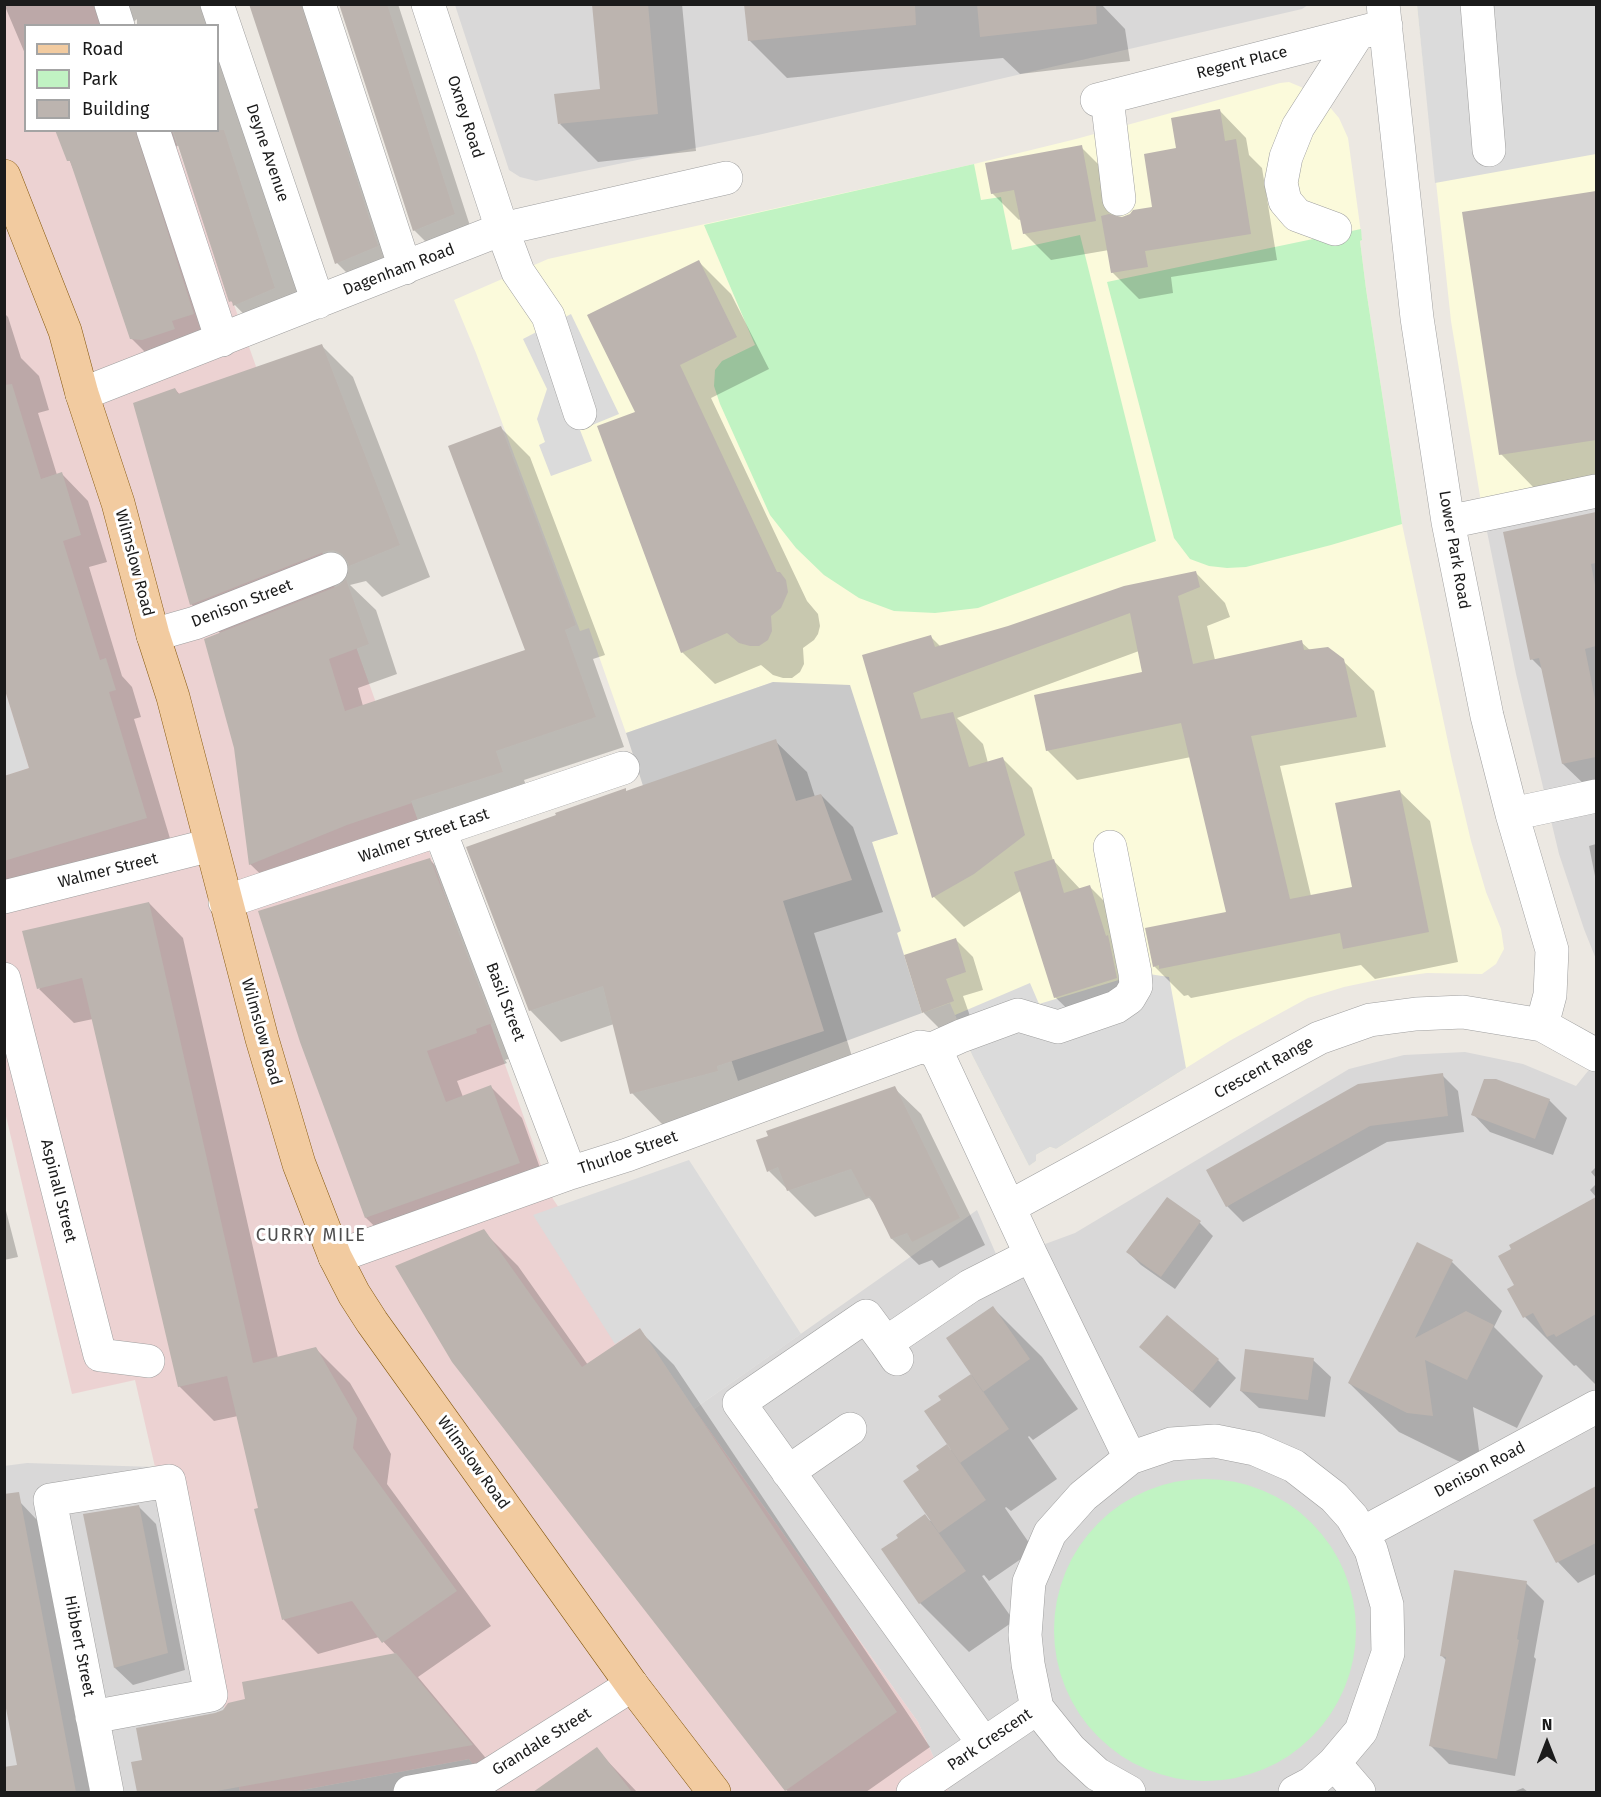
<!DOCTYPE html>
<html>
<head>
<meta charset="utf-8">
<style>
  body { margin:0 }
  #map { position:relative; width:1601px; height:1797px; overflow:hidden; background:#ece8e2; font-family:"Fira Sans",sans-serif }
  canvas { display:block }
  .frame { position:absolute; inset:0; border:6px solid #1b1b1b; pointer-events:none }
  .legend { position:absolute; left:24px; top:24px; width:195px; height:108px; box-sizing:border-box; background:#fff; border:2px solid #a4a4a4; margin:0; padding:8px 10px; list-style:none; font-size:18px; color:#1b1b1b }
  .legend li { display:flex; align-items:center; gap:12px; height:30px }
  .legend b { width:30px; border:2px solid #a4a4a4 }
  .north { position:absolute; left:1517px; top:1713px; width:60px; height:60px; -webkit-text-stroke:4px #fff; paint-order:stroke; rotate:0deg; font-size:16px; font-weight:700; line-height:24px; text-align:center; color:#1b1b1b }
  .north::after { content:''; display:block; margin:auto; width:21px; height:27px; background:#1b1b1b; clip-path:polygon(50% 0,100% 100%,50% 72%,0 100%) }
</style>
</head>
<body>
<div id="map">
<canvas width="1601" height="1797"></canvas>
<div class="frame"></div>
<ul class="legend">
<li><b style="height:8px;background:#f2cba0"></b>Road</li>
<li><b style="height:16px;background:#c1f3c3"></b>Park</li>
<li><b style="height:16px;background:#bcb4af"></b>Building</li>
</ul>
<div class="north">N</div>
</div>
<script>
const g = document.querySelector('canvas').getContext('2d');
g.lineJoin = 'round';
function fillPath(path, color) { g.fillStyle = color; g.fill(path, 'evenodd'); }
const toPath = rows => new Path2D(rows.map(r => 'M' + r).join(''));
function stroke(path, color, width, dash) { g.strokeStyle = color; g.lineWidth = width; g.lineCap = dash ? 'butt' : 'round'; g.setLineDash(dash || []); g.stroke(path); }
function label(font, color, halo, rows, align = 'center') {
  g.font = font + ' "Fira Sans",sans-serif'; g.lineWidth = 6; g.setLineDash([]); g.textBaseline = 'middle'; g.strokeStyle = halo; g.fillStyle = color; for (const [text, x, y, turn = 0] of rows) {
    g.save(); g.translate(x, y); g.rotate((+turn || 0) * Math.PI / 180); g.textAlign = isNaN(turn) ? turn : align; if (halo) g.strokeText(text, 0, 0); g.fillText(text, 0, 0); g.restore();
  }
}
fillPath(toPath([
  [455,5,1308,5,1302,9,758,135,536,181,520,177,509,170],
  [1596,478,1596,959,1584,929,1559,854,1516,674,1481,502],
  [1465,1052,1523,1064,1576,1086,1596,1061,1596,1792,949,1792,918,1722,694,1409,977,1210,999,1261,1075,1233,1349,1069,1404,1055],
  [27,1463,155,1467,181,1474,240,1792,5,1792,4,1466],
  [469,1759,493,1792,292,1792]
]), '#d9d8d8');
fillPath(toPath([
  [4,5,127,5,135,25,26,26,26,130,172,131,553,1199,694,1409,918,1722,949,1792,493,1792,469,1759,292,1792,240,1792,181,1474,155,1467,135,1380,72,1394,5,1112]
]), '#ecd2d2');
fillPath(toPath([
  [1417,5,1596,5,1596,478,1481,502,1451,321],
  [1289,82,1301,87,1328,105,1339,118,1348,138,1362,240,1360,241,1366,289,1402,524,1452,761,1471,841,1486,892,1501,929,1504,949,1496,964,1482,974,1427,973,1382,979,1344,987,1308,998,1231,1040,1056,1149,1050,1147,1036,1155,1036,1161,1029,1166,972,1055,950,1003,922,1013,897,932,900,931,872,842,898,834,773,682,626,733,589,628,580,631,476,353,454,300,548,259,974,164,1076,139,1280,83]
]), '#fbfadb');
fillPath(toPath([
  [773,682,850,685,898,834,872,842,901,931,897,933,922,1013,738,1081,626,733]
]), '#c9c9c9');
fillPath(toPath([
  [974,164,981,200,1001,197,1012,250,1080,235,1156,541,978,608,935,613,894,611,859,598,824,575,796,548,770,515,720,404,714,386,715,370,722,361,755,345,704,225],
  [1361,229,1362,240,1360,241,1366,289,1402,524,1331,545,1246,567,1227,568,1209,566,1190,559,1174,538,1107,282],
  '1054 1630a151 151 0 1 1 302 0a151 151 0 1 1-302 0Z'
]), '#c1f3c3');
fillPath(toPath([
  [1417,5,1596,5,1596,154,1435,183],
  [571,314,619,414,580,430,592,461,551,476,539,445,545,442,537,419,547,389,523,339],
  [4,687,29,768,5,776,4,775],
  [1142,973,1169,977,1186,1068,1056,1149,1050,1147,1036,1155,1036,1161,1029,1166,972,1055,955,1015,1030,983,1039,1004],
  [689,1160,801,1334,694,1409,640,1328,615,1344,533,1215]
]), '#dbdbdb');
fillPath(toPath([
  [4,4,204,4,211,26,137,26,137,19,129,26,26,26,26,56],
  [250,4,330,4,395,263,354,280,337,263],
  [340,4,398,4,472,232,432,248,414,230],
  [594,4,682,4,696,151,598,162,560,124,602,90],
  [746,4,1101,4,1125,29,1130,61,1020,74,1003,58,787,78,749,40],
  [218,46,307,321,263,334,231,301,179,145,171,150,225,346,164,371,131,338,77,178,57,130,218,130],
  [1220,111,1246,138,1249,155,1262,168,1277,260,1171,277,1173,293,1139,299,1112,272,1109,250,1051,260,1024,233,1021,219,1019,220,992,193,1081,147,1108,174,1116,218,1122,219,1154,208,1178,150],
  [1596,193,1596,480,1535,489,1501,454,1463,213],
  [699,262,731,294,769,369,711,398,807,601,818,614,820,626,818,634,814,640,803,648,804,664,800,672,792,678,783,678,773,675,761,665,715,684,682,652,637,413],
  [4,313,8,317,21,358,39,376,49,410,38,413,57,475,62,474,88,501,107,562,89,567,122,676,132,687,141,717,134,719,172,845,4,891,4,777,31,769,4,682],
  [322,346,353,377,430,577,382,597,366,581,350,585,376,610,397,674,358,688,363,706,527,651,500,427,530,457,605,655,593,659,624,747,524,780,532,801,280,893,250,864,221,634,191,604,175,389,180,395],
  [1596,514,1596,784,1586,786,1563,764,1544,671,1532,659,1505,533],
  [1195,572,1225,603,1230,617,1207,626,1215,660,1301,642,1311,651,1343,661,1374,691,1386,747,1280,766,1311,896,1354,888,1399,791,1430,821,1458,962,1375,979,1361,965,1191,998,1188,995,1184,996,1154,966,1227,913,1191,757,1077,780,1047,750,1144,673,1139,651,957,718,983,744,988,763,1002,758,1032,788,1053,860,1081,890,1090,887,1116,913,1142,1005,1082,1023,1055,997,1022,890,964,927,934,897,864,656,931,637,941,647],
  [775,741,807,772,815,797,821,795,853,827,883,912,814,933,854,1063,663,1125,632,1093,614,1024,561,1042,530,1010,625,790,627,792],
  [1596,844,1596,881,1589,846],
  [430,860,460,890,523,1054,505,1060,507,1063,457,1081,463,1097,491,1087,522,1118,549,1193,397,1248,366,1218],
  [149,903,183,938,278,1358,315,1348,350,1383,391,1454,387,1484,491,1626,418,1677,500,1775,405,1792,139,1792,133,1763,144,1761,215,1715,396,1655,379,1637,318,1654,284,1620,238,1416,214,1421,179,1386,93,1019,74,1023,39,989],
  [955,939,973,957,983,990,963,996,971,1019,941,1030,924,1013,906,956],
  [1442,1075,1458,1091,1464,1132,1387,1142,1243,1222,1227,1206],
  [894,1088,921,1114,985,1245,939,1268,932,1260,919,1265,892,1239,876,1206,869,1198,815,1217,769,1171],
  [1549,1100,1567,1118,1553,1155,1490,1132,1473,1114],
  [1596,1167,1596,1178,1591,1172],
  [1596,1184,1596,1197,1590,1190],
  [1167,1199,1200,1223,1213,1236,1175,1289,1141,1265,1128,1252],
  [4,1203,18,1257,4,1260],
  [1565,1216,1596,1248,1596,1385,1576,1365,1574,1366,1525,1317,1516,1286],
  [483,1231,518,1266,588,1365,639,1330,674,1365,930,1747,866,1792,789,1792,786,1790],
  [1417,1244,1452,1262,1502,1311,1494,1327,1543,1376,1517,1428,1473,1407,1481,1465,1458,1461,1399,1432,1349,1383],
  [993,1308,1042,1357,1078,1409,1033,1440,1029,1436,1028,1437,1057,1479,1011,1511,1006,1507,1005,1508,1034,1550,989,1581,984,1575,982,1576,1014,1621,969,1652,920,1603,900,1538,925,1516,930,1521,932,1520,951,1450,943,1400,971,1376],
  [1141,1347,1218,1360,1236,1378,1210,1408],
  [1313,1360,1331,1377,1325,1417,1259,1408,1241,1391],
  [1596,1488,1596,1574,1578,1583,1558,1562,1535,1520],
  [20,1502,37,1520,90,1792,4,1792,4,1769,19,1766],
  [138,1506,156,1524,185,1670,133,1685,115,1668],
  [1526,1583,1544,1601,1534,1657,1536,1659,1515,1776,1449,1764,1431,1746,1447,1661,1442,1656],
  [596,1749,637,1792,535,1792],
  [1523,1788,1528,1792,1513,1792]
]), '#0003');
fillPath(toPath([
  [249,4,301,4,378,246,335,264],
  [339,4,387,4,455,214,413,231],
  [592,4,648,4,658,114,558,124,554,94,600,89],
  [744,4,915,4,916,25,748,41],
  [977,4,1096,4,1097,24,980,37],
  [1220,109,1225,141,1236,139,1251,234,1145,251,1148,267,1111,273,1101,216,1109,214,1122,217,1130,214,1133,210,1152,207,1144,154,1176,148,1171,118],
  [55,130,135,130,194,314,172,321,175,329,142,340,130,339,70,161,67,161],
  [173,130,224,130,275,288,233,306,232,301,229,302],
  [1082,145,1096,221,1023,234,1014,190,991,194,985,163],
  [1596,191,1596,440,1499,455,1462,212],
  [699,260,737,337,680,365,777,572,780,572,786,580,788,592,781,608,771,616,772,631,768,640,759,646,750,646,739,643,727,633,681,653,597,426,635,412,587,315],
  [322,344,400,545,349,566,348,562,342,554,333,550,324,552,190,605,133,403,175,388,178,394],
  [12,384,41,479,62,472,81,535,63,541,100,660,106,658,116,690,109,692,147,818,4,861,4,776,29,768,4,687,4,385],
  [501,426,576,625,565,630,596,717,496,751,503,772,411,801,412,803,347,825,249,865,234,748,204,639,338,586,346,579,369,644,329,659,345,711,525,650,448,446],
  [1596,512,1596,563,1591,564,1596,590,1596,646,1585,649,1596,704,1596,757,1562,764,1539,658,1530,660,1503,532],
  [1196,571,1200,587,1178,596,1193,664,1302,640,1304,650,1328,647,1344,659,1357,717,1251,736,1290,899,1352,887,1335,803,1400,790,1429,932,1343,949,1340,933,1159,969,1159,965,1153,967,1145,928,1226,912,1181,723,1046,751,1034,695,1142,672,1130,613,913,693,921,719,953,712,969,767,1003,757,1025,835,974,874,932,898,862,655,931,635,935,647,1008,626,1124,586],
  [776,739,796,801,821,794,852,880,783,901,824,1031,717,1066,718,1071,630,1094,603,986,529,1011,466,847,556,815,555,813,626,788,626,791],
  [430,858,493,1023,476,1029,477,1033,427,1051,446,1102,491,1085,520,1163,365,1218,300,1042,258,911],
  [1054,859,1064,893,1090,885,1106,936,1108,935,1117,978,1054,998,1014,872],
  [149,902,253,1363,316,1347,357,1418,353,1448,457,1591,382,1643,352,1601,282,1620,254,1509,258,1508,227,1376,178,1387,82,978,37,989,22,931],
  [956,938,966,972,946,979,954,1001,922,1013,904,955],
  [1443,1073,1448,1116,1370,1126,1226,1207,1206,1170,1358,1084],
  [1484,1079,1496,1079,1550,1099,1535,1139,1471,1115],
  [895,1086,960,1218,912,1242,907,1233,891,1239,870,1196,866,1197,851,1169,787,1191,778,1167,767,1172,756,1140,768,1136,766,1131],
  [1167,1197,1201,1221,1161,1277,1126,1252],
  [1596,1197,1596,1314,1556,1337,1554,1334,1547,1337,1533,1313,1523,1318,1507,1289,1514,1285,1498,1256,1511,1249,1509,1245],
  [484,1229,582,1367,640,1328,897,1712,785,1791,452,1362,395,1266],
  [1417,1242,1453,1260,1415,1338,1466,1311,1494,1325,1467,1380,1425,1360,1433,1416,1407,1413,1348,1383],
  [993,1306,1030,1359,983,1392,946,1338],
  [1167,1315,1219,1359,1192,1392,1139,1347],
  [1245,1349,1314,1358,1308,1400,1240,1391],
  [971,1374,1009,1429,960,1463,924,1411,941,1400,938,1396],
  [947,1444,986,1500,939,1533,903,1481,919,1470,916,1466],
  [1596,1486,1596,1543,1556,1563,1533,1520],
  [19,1492,49,1650,76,1792,4,1792,4,1767,17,1765,4,1698,4,1494],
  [139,1505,168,1653,114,1668,83,1514],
  [925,1514,966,1571,919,1604,881,1549,898,1538,896,1535],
  [1454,1570,1527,1581,1517,1639,1519,1640,1497,1759,1429,1746,1446,1657,1440,1656],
  [396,1653,473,1745,211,1792,137,1792,131,1762,142,1760,136,1728,215,1713,223,1710,228,1703,245,1699,242,1682],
  [597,1747,632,1792,533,1792]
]), '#bcb4af');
const minor = toPath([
  [111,4,118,26],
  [217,4,318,302],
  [319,4,405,268],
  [428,4,502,229,518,272,548,316,580,413],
  [1383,4,1417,318,1448,522,1487,716,1512,814,1552,950,1550,995,1542,1025,1596,1055],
  [1477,4,1489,150],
  [1107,98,1119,199],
  [1097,100,1386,26],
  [153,130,222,340],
  [1335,229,1297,215,1285,201,1281,183,1286,157,1298,127,1358,33],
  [82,394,502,229,726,178],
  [1448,522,1596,491],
  [153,635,195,623,331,569],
  [1512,814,1596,796],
  [440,831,570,1173],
  [4,897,211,845],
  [225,902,623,768],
  [4,979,100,1355,148,1361],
  [932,1049,961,1036,1018,1015,1058,1027,1116,1007,1129,998,1136,986,1135,973,1110,847],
  [1009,1207,1319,1038,1370,1020,1416,1014,1463,1012,1542,1025],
  [335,1257,570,1173,627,1155,920,1047,932,1049,939,1057,1031,1255,1130,1458],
  [886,1343,866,1316,739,1403,984,1744],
  [897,1359,886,1343,970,1286,1031,1255],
  [788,1472,850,1429],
  [1363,1533,1596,1407],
  [92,1717,211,1695,169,1481,50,1500,107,1792],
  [1334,1763,1359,1792],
  [410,1792,483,1779,632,1685],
  [913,1792,1037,1708],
  [1129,1792,1097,1774,1070,1749,1037,1708,1028,1664,1025,1635,1029,1582,1050,1533,1083,1496,1130,1458,1171,1444,1215,1441,1255,1449,1294,1466,1334,1497,1352,1517,1371,1550,1387,1605,1388,1653,1361,1731,1334,1763,1312,1783,1295,1792]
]);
const major = toPath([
  [4,176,65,331,82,394,118,503,153,635,173,697,262,1039,299,1164,335,1257,354,1294,372,1322,632,1685,714,1792]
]);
stroke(minor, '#9f9f9f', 34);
stroke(major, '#85580d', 34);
stroke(minor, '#fff', 33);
stroke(major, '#f2cba0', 33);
label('16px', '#1b1b1b', '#fff', [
  ["Regent Place",1242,63,-14],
  ["Oxney Road",465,117,72],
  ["Deyne Avenue",267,153,71],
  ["Dagenham Road",399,270,-21],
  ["Lower Park Road",1454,550,80],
  ["Wilmslow Road",134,563,75],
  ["Denison Street",242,604,-21],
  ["Walmer Street East",424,836,-19],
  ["Walmer Street",108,871,-14],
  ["Basil Street",505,1002,69],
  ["Wilmslow Road",261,1032,74],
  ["Crescent Range",1264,1068,-29],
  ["Thurloe Street",628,1153,-19],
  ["Aspinall Street",58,1191,76],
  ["Wilmslow Road",473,1463,54],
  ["Denison Road",1480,1470,-28],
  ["Hibbert Street",79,1646,79],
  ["Park Crescent",990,1740,-34],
  ["Grandale Street",542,1742,-32]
]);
g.letterSpacing = '1.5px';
label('18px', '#4e4e4e', '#fff', [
  ["CURRY MILE",311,1236]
]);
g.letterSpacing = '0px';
</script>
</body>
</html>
